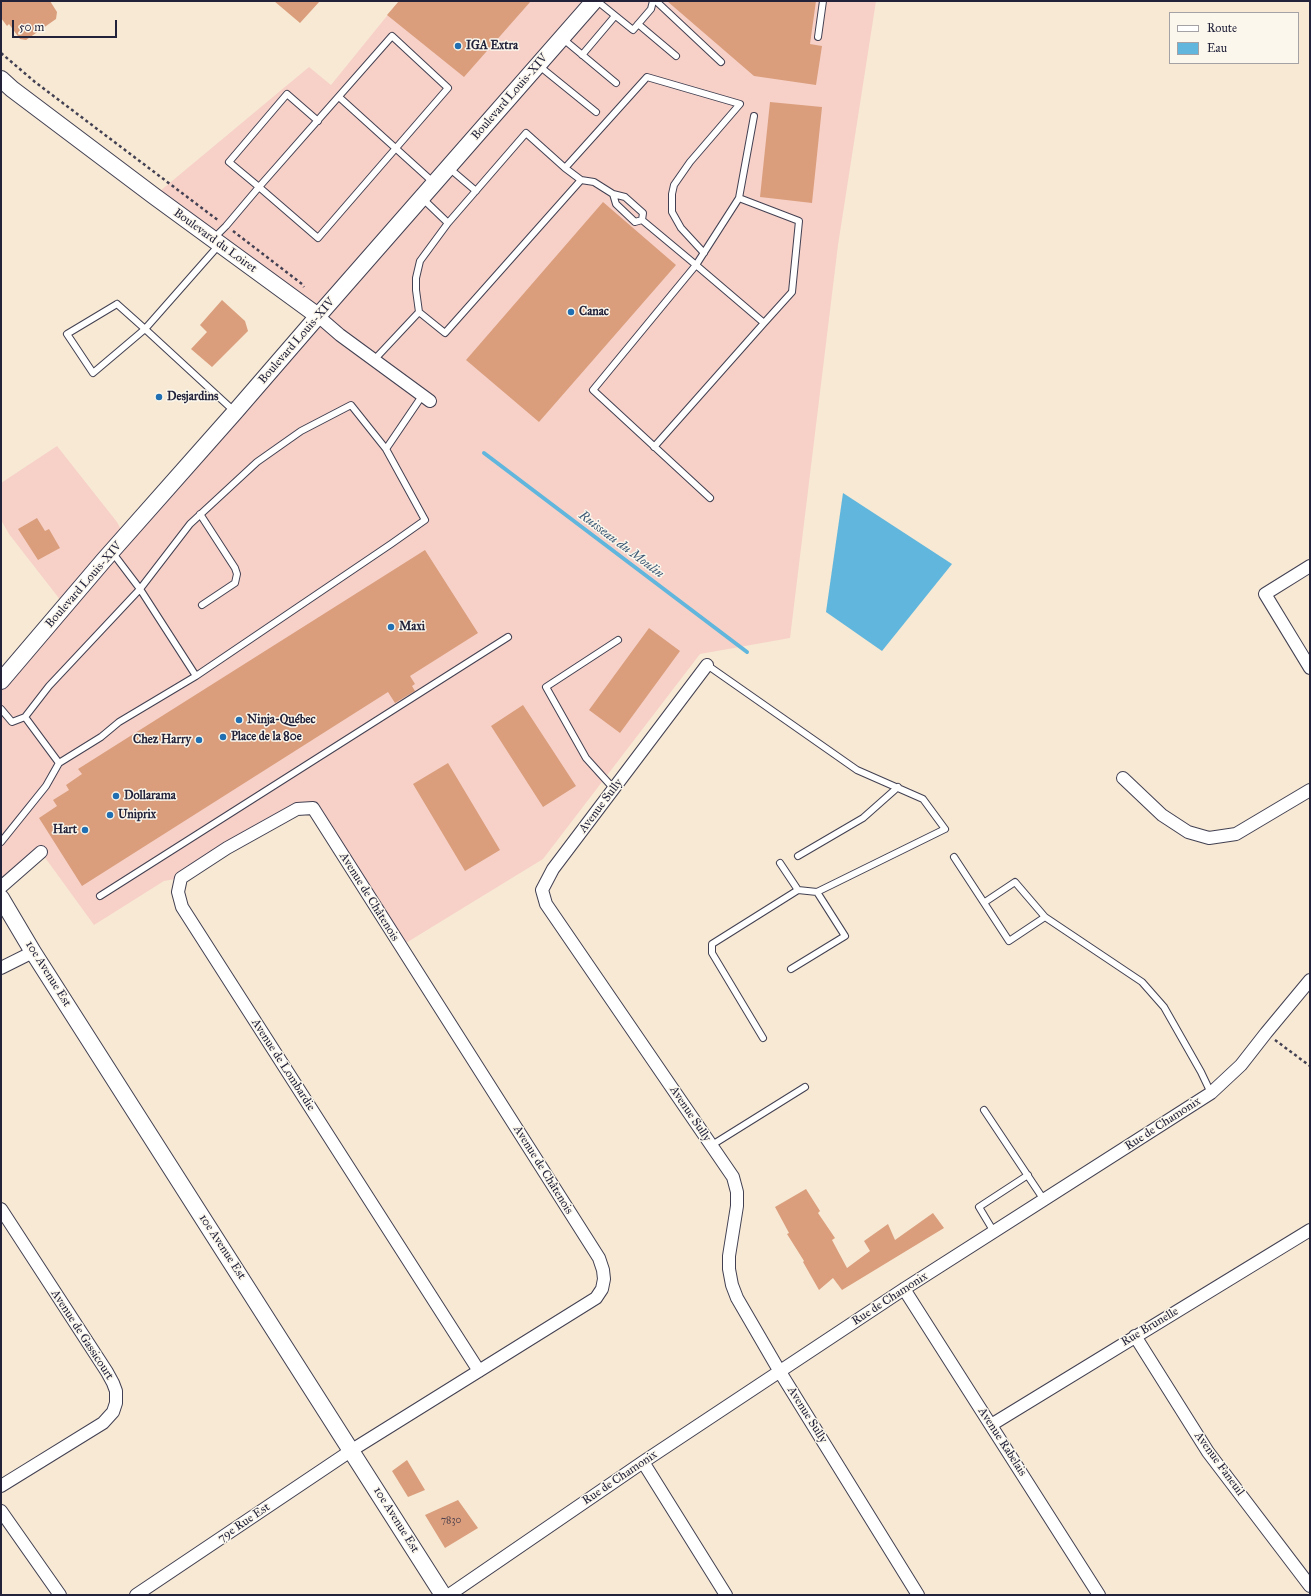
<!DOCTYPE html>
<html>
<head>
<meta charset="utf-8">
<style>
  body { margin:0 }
  #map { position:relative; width:1311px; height:1596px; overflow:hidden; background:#f7e9d4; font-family:"IM FELL Great Primer",serif }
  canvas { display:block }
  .frame { position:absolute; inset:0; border:2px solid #22223b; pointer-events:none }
  .legend { position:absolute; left:1169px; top:12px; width:130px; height:52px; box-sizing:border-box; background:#fbf7ec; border:1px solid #a4a2a5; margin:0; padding:5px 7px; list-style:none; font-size:12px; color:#22223b }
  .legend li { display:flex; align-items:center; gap:8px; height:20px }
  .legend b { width:20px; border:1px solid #a4a2a5 }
  .scale { position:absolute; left:12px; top:20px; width:105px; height:18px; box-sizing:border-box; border:2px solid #22223b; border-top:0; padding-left:5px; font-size:12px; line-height:14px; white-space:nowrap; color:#22223b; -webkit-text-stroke:3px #fbf7ec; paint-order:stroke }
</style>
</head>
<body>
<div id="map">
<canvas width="1311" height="1596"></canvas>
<div class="frame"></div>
<ul class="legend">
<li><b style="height:5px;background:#fff"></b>Route</li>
<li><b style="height:11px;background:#60b6dd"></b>Eau</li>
</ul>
<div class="scale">50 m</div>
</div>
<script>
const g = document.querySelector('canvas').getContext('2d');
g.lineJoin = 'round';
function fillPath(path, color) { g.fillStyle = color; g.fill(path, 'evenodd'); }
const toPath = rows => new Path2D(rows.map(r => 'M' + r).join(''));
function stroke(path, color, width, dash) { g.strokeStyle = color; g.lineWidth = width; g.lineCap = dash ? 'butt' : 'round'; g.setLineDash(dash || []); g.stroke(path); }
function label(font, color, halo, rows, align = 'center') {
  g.font = font + ' "IM FELL Great Primer",serif'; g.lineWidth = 3; g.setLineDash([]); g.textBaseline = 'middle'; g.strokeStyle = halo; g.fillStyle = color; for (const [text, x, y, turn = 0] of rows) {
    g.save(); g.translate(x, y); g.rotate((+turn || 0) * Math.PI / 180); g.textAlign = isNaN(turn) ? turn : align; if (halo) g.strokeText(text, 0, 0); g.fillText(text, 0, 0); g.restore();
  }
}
fillPath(toPath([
  [399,1,876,1,838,245,790,638,700,654,543,859,401,946,318,815,297,809,181,878,164,881,94,925,41,852,1,887,1,681,65,606,9,534,1,520,1,483,57,446,117,522,125,537,318,316,154,196,309,67,331,85]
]), '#f7d1c8');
fillPath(toPath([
  [843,493,952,564,882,651,826,612]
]), '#60b6dd');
stroke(toPath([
  [484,453,747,652]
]), '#60b6dd', 4);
fillPath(toPath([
  [1,1,50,1,57,12,56,19,26,40,20,39,9,24,7,26,1,18],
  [274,1,320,1,300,23],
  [399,1,531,1,464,77,387,15],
  [667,1,816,1,810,44,822,46,816,85,754,76],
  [770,102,822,107,812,203,760,197],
  [603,202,676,265,539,422,466,360],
  [222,300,245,321,248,331,212,367,191,349,207,332,200,325],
  [37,518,45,531,49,529,60,548,38,560,18,529],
  [425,550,478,633,410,676,415,684,412,686,415,691,395,703,388,692,82,886,39,818,57,806,53,800,69,790,66,785,82,774,78,769],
  [649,628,680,651,620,733,589,710],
  [523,705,576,786,543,807,491,726],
  [448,763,500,850,465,871,413,784],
  [806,1189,820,1211,818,1213,835,1238,832,1240,847,1268,870,1251,864,1241,888,1224,895,1240,933,1213,944,1228,842,1290,833,1278,819,1290,803,1262,804,1261,787,1234,789,1233,775,1207],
  [407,1460,425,1490,408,1497,392,1471],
  [458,1500,478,1528,445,1548,425,1515]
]), '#da9e7d');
const lane = toPath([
  [597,1,633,30,651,9,653,1],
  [656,1,721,62],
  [638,24,676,56],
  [818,37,823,1],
  [562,38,616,83],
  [582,55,615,16],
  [538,65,596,112],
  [339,97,434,183],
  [449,168,476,191],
  [565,168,647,77,740,104,690,162,674,185,672,194,672,212,681,228,704,253],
  [613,194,616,204,635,222,642,220,696,265,593,390,710,498],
  [422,198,448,223,526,133,565,168,581,180,594,182,613,194,625,197,643,213,642,220],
  [739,198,754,116],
  [213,239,226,226,259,187,392,36,448,88,318,238,259,187,229,162,287,94,318,121],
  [219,245,145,329,234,411],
  [117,304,145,329,93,373,67,334,117,304],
  [419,312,416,290,416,278,420,261,448,223],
  [374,360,419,312,445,333,581,180],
  [654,447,764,323,792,292,799,221,739,198,696,265,764,323],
  [200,514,235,568,237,574,235,583,202,605],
  [112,552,140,589,196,676],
  [707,665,857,770,923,799,945,829,817,892,798,890,712,944,712,953,763,1038],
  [1,709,12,722,25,717,49,686,140,589,190,524,257,462,301,431,351,405,386,449],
  [25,717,59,763],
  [614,789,586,758,546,687,618,640],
  [1,842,46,786,59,763,101,737,119,722,196,676,391,544,425,520,386,449,422,396],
  [798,856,863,818,898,787],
  [954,857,1009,941,1045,917,1142,982,1164,1007,1201,1072,1211,1093],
  [780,863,798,890],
  [100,896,508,637],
  [985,902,1015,882,1045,917],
  [791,969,845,936,817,892],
  [984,1110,1044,1200],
  [712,1145,805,1087],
  [994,1232,979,1207,1028,1175]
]);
const street = toPath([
  [318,316,340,335,430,401],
  [1310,566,1265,594,1310,668],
  [707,665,553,869,542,890,546,904,733,1177,737,1192,737,1206,729,1256,729,1269,732,1285,737,1298,780,1372,918,1595],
  [1123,778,1162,815,1188,832,1209,838,1236,834,1310,790],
  [1,887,41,852],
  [1,968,33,952],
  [1,1209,107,1372,113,1383,116,1391,116,1403,113,1412,103,1423,1,1486],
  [904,1289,1099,1595],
  [1135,1336,1208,1452,1310,1586],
  [991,1425,1310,1230],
  [643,1462,726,1595],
  [1,1511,60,1595],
  [136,1595,352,1450,596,1298,602,1289,604,1279,603,1270,599,1258,313,808,297,809,227,848,181,878,178,892,182,907,479,1371],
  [449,1595,643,1462,904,1289,1211,1093,1241,1065,1266,1033,1310,980]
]);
const secondary = toPath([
  [1,79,12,89,154,196,318,316],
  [1,681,104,560,235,412,318,316,594,1],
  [1,898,33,952,443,1595]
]);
stroke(lane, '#424052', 8);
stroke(street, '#424052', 14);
stroke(secondary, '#424052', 18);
stroke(toPath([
  [1,53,35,82,219,221],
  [233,231,302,284,304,287],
  [1275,1040,1310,1066]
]), '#424052', 2.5, [3, 3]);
stroke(lane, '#fff', 6);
stroke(street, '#fff', 12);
stroke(secondary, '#fff', 16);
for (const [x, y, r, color] of [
  [458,46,4,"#1f6fb2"],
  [571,312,4,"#1f6fb2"],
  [159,397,4,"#1f6fb2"],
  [391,627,4,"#1f6fb2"],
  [239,720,4,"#1f6fb2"],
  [223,737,4,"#1f6fb2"],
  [199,740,4,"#1f6fb2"],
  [116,796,4,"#1f6fb2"],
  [110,815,4,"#1f6fb2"],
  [85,830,4,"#1f6fb2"]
]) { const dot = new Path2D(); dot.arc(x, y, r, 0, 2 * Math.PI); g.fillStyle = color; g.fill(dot); stroke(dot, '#fbf7ec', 1.5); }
label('10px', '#50414c', null, [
  ["7830",451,1521]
]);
label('bold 12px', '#22223b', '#fbf7ec', [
  ["IGA Extra",466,46],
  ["Canac",579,312],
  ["Desjardins",167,397],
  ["Maxi",399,627],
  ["Ninja-Québec",247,720],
  ["Place de la 80e",231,737],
  ["Chez Harry",191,740,"right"],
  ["Dollarama",124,796],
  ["Uniprix",118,815],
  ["Hart",77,830,"right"]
], 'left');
label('12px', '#22223b', '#fbf7ec', [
  ["Boulevard Louis-XIV",510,97,-49],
  ["Boulevard du Loiret",215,241,36],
  ["Boulevard Louis-XIV",297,341,-49],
  ["Boulevard Louis-XIV",84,585,-49],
  ["Avenue Sully",601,806,-53],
  ["Avenue de Châtenois",369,897,58],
  ["10e Avenue Est",48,974,58],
  ["Avenue de Lombardie",283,1065,57],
  ["Avenue Sully",690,1114,56],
  ["Rue de Chamonix",1163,1124,-33],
  ["Avenue de Châtenois",543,1170,58],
  ["10e Avenue Est",222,1247,57],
  ["Rue de Chamonix",890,1299,-33],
  ["Rue Brunelle",1150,1327,-31],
  ["Avenue de Gassicourt",82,1335,57],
  ["Avenue Sully",807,1415,58],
  ["Avenue Rabelais",1002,1442,57],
  ["Avenue Faneuil",1219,1464,54],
  ["Rue de Chamonix",620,1478,-34],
  ["10e Avenue Est",396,1520,58],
  ["79e Rue Est",244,1523,-34]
]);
label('italic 13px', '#385674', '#fbf7ec', [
  ["Ruisseau du Moulin",621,545,37]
]);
</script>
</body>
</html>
